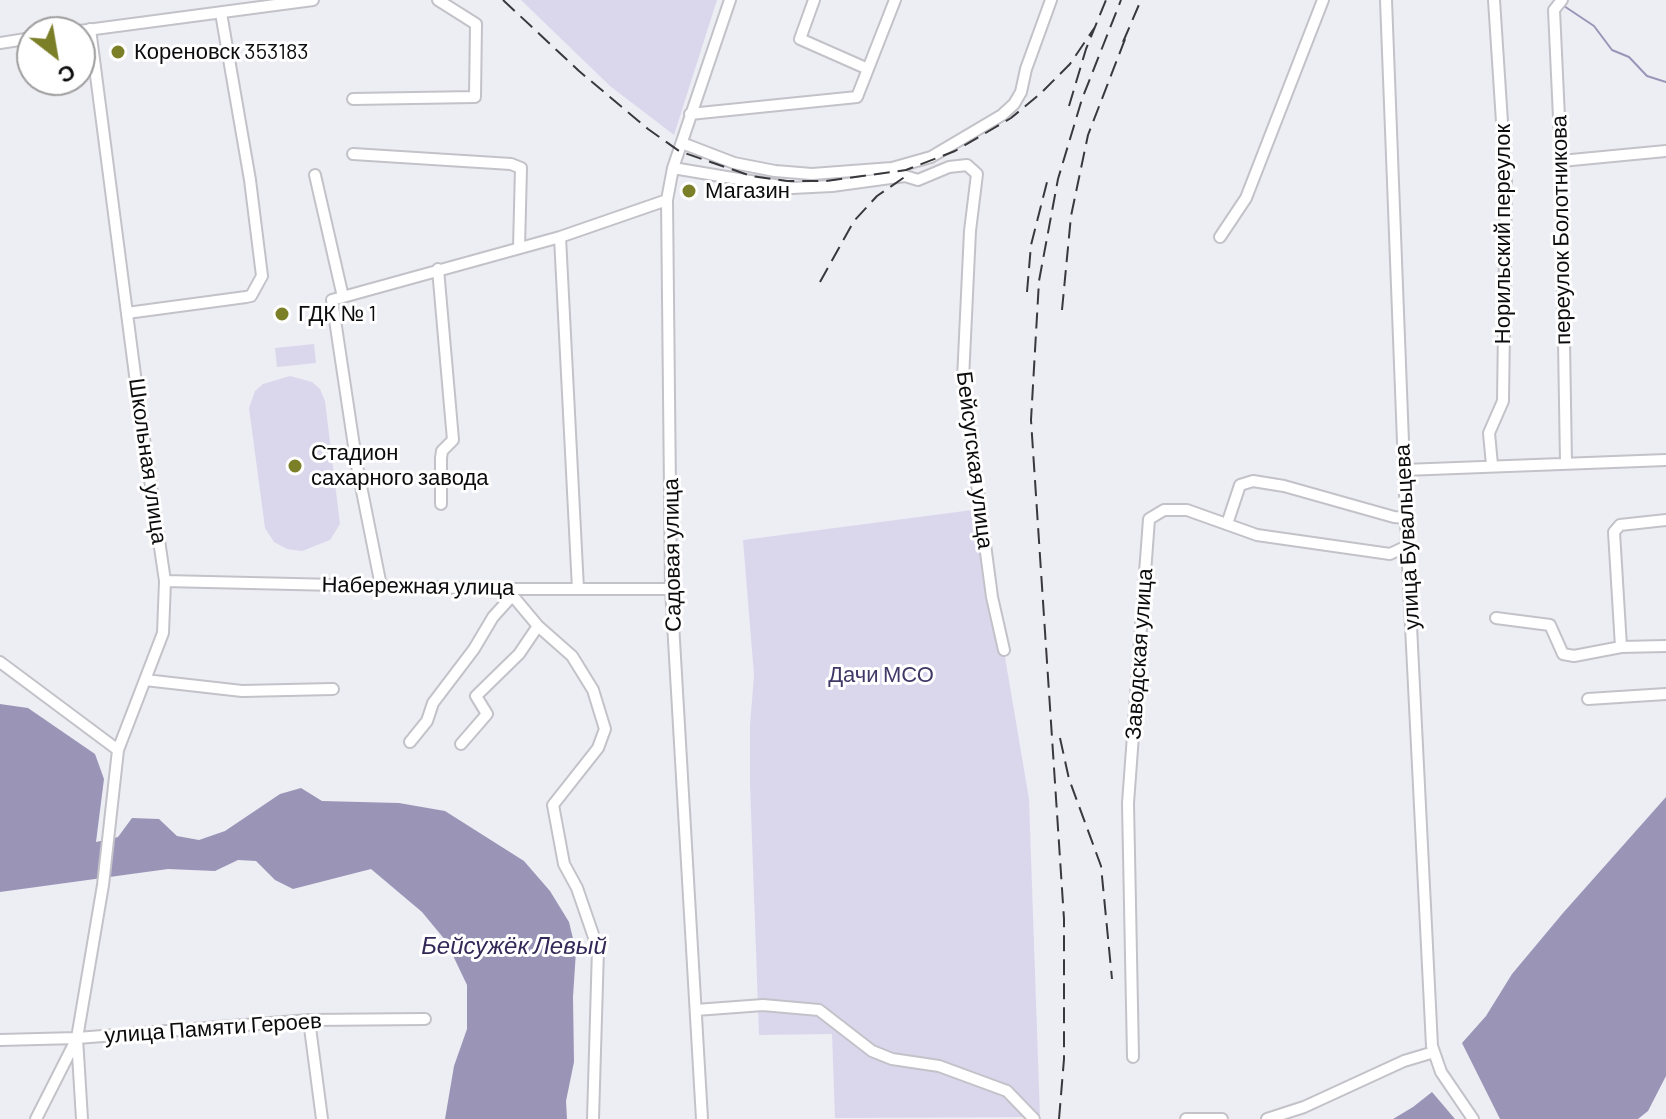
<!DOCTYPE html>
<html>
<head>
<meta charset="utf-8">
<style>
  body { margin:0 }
  #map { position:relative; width:1666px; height:1119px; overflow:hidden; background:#ededf4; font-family:Barlow,sans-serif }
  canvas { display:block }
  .north { position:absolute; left:16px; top:16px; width:80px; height:80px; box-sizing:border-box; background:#fff; border:2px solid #9e9d9e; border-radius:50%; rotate:149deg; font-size:22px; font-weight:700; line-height:32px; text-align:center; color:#0c0b0d }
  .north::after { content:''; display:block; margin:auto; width:28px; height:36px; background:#7b7f28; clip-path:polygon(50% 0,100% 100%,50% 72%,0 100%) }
</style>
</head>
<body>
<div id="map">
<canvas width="1666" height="1119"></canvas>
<div class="north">С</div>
</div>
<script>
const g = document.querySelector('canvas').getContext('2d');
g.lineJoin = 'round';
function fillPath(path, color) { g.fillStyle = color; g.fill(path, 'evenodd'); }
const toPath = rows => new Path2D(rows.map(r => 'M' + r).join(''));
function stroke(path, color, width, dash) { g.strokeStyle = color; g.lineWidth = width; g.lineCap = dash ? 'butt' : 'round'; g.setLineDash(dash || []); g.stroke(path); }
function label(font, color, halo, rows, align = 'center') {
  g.font = font + ' Barlow,sans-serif'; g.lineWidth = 6; g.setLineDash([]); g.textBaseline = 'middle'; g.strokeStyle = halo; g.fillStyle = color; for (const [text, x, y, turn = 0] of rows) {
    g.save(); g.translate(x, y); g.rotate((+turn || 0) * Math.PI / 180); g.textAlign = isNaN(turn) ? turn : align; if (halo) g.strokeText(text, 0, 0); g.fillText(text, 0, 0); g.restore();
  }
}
fillPath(toPath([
  [521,0,717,0,674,135,610,86],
  [314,344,316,363,277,367,275,348],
  [290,376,312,382,320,389,325,401,340,524,330,540,302,551,287,549,274,542,265,528,249,408,255,391,263,384],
  [980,509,1029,799,1040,1117,835,1118,832,1034,759,1035,750,784,750,725,754,675,743,540]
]), '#dad7ed');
fillPath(toPath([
  [0,704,28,708,95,754,104,779,96,842,118,837,132,818,159,819,177,836,199,840,225,831,280,794,301,788,322,801,399,803,445,811,524,861,550,891,569,922,576,951,573,997,574,1062,566,1101,567,1119,445,1119,454,1066,467,1029,467,985,446,941,422,912,371,869,293,889,275,880,256,861,238,860,215,871,168,869,0,892],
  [1666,797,1666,1076,1648,1111,1638,1119,1500,1119,1462,1043,1486,1016,1512,974,1563,913],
  [1432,1092,1455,1119,1393,1119,1413,1107]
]), '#9a95b7');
stroke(toPath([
  [1564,6,1594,26,1612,50,1629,57,1647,76,1666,82]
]), '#9a95b7', 2);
const minor = toPath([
  [814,0,800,39,868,69],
  [1386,0,1407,546,1432,1046,1441,1072,1473,1119],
  [1562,0,1554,10,1561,161,1566,463],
  [72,32,313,0],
  [0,43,32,38],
  [353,99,475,97,476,24,438,0],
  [690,114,857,97,895,0],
  [682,143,734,163,775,171,812,174,892,168,931,157,1002,115,1014,104,1021,92,1026,69,1051,0],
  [353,154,511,164,521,168,519,248],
  [1561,161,1666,151],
  [673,168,792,188,832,186,905,176,918,180,949,167,967,165,977,174,970,231,963,379,992,597,1004,650],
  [315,175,343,297],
  [560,237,578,589],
  [1220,237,1246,198,1323,0],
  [438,269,453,440,442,451,441,458,441,504],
  [127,313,246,297,251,296,262,276,250,180,221,13],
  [1492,465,1489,433,1503,401,1506,183,1494,0],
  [1404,470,1666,460],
  [1227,524,1240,485,1253,481,1284,486,1394,517,1406,518],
  [165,581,507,589,671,589],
  [381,586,357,466,332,300,560,237,667,200],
  [507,589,538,626,572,656,593,690,605,729,598,748,553,805,564,864,577,888,598,949,593,1119],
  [1496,618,1550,625,1563,654,1574,656,1621,647,1666,646],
  [1621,647,1614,532,1620,525,1666,520],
  [0,662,118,750],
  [145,680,242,691,333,689],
  [1588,699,1666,694],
  [410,742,427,721,433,703,474,649,493,617,512,596],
  [461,744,487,714,476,696,519,654,538,626],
  [696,1010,763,1005,819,1010,872,1051,892,1059,939,1066,1007,1091,1034,1119],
  [309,1020,322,1119],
  [0,1040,77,1038,309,1020,425,1019],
  [1133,1057,1128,803,1149,519,1164,510,1187,510,1257,535,1390,554,1407,546],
  [36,1119,76,1040],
  [82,1119,77,1038,103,885,118,750,163,633,165,581,138,398,90,29],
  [702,1119,671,589,667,200,673,168,730,0],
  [1186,1119,1222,1119],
  [1267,1119,1304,1107,1404,1061,1434,1052]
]);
stroke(minor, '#c3c2c9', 14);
stroke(minor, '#fff', 10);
stroke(toPath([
  [503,0,579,71,648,129,679,151,751,176,787,181,826,181,906,170,955,151,1011,118,1040,94,1070,64,1095,27],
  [1123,42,1141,0],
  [1069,106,1086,49,1106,0],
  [820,282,854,221,877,196,909,174],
  [1027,292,1031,245,1047,182],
  [1062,310,1071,216,1088,135,1127,34],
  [1060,738,1069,779,1101,866,1112,979],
  [1059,1119,1064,1059,1064,919,1031,420,1039,281,1058,179,1082,99,1121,0]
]), '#39383c', 2, [16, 8]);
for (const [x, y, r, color] of [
  [118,52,8,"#7b7f28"],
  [689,191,8,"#7b7f28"],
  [282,314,8,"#7b7f28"],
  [295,466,8,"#7b7f28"]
]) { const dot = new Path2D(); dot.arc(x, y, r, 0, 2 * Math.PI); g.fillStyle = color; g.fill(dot); stroke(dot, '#fff', 3); }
label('22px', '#0c0b0d', '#fff', [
  ["Кореновск 353183",134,52],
  ["Магазин",705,191],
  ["ГДК № 1",298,314],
  ["Стадион",311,453],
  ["сахарного завода",311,478]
], 'left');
label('22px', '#0c0b0d', '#fff', [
  ["переулок Болотникова",1561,230,-91],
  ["Норильский переулок",1503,234,-90],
  ["Бейсугская улица",975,460,83],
  ["Школьная улица",148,461,82],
  ["улица Бувальцева",1407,537,-93],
  ["Садовая улица",672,555,-91],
  ["Набережная улица",418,586,1],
  ["Заводская улица",1139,654,-86],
  ["улица Памяти Героев",213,1028,-4]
]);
label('22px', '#423868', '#fff', [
  ["Дачи МСО",881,675]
]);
label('italic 24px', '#332857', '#fff', [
  ["Бейсужёк Левый",514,946]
]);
</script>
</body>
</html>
